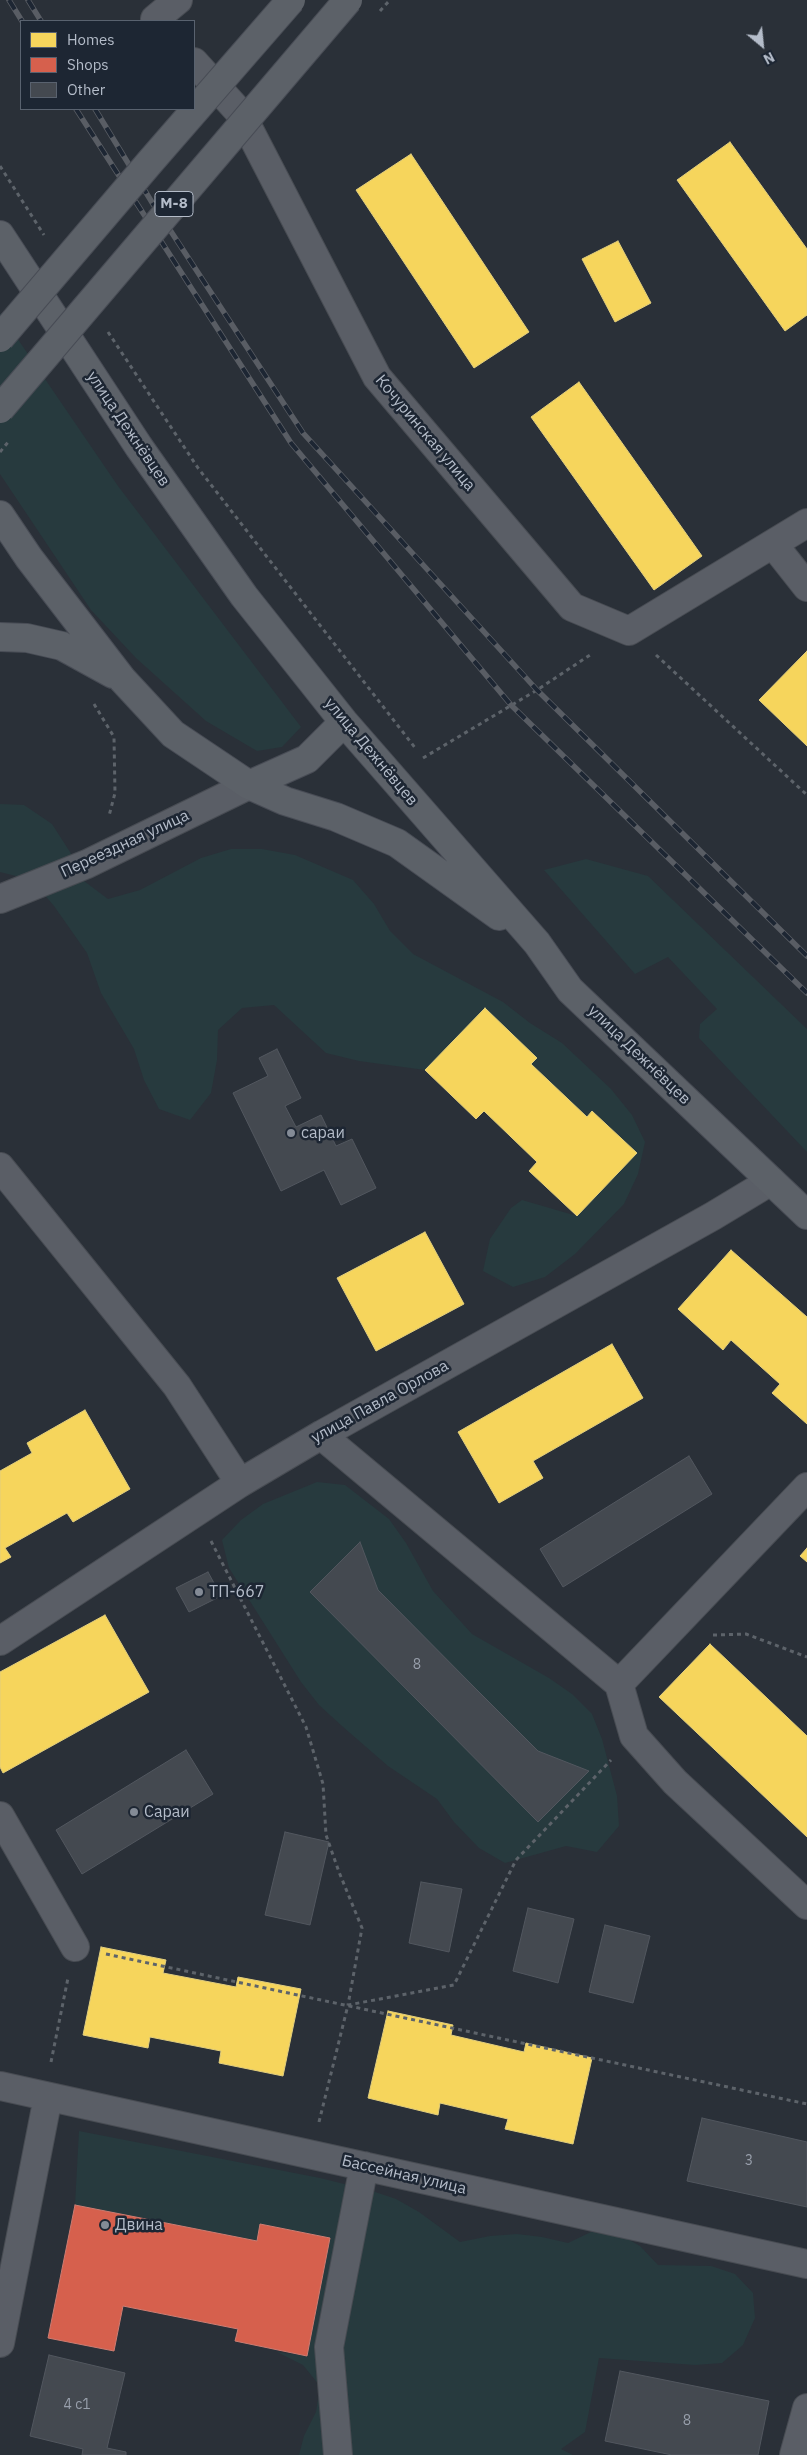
<!DOCTYPE html>
<html>
<head>
<meta charset="utf-8">
<style>
  body { margin:0 }
  #map { position:relative; width:807px; height:2455px; overflow:hidden; background:#2a3038; font-family:"IBM Plex Sans",sans-serif }
  canvas { display:block }
  .legend { position:absolute; left:20px; top:20px; width:175px; height:90px; box-sizing:border-box; background:#1d2633; border:1px solid #59626f; margin:0; padding:6px 9px; list-style:none; font-size:15px; color:#b4bcc9 }
  .legend li { display:flex; align-items:center; gap:10px; height:25px }
  .legend b { width:25px; border:1px solid #59626f }
  .north { position:absolute; left:737px; top:20px; width:50px; height:50px; -webkit-text-stroke:4px #1d2633; paint-order:stroke; rotate:152deg; font-size:14px; font-weight:700; line-height:20px; text-align:center; color:#b4bcc9 }
  .north::after { content:''; display:block; margin:auto; width:18px; height:22px; background:#b4bcc9; clip-path:polygon(50% 0,100% 100%,50% 72%,0 100%) }
</style>
</head>
<body>
<div id="map">
<canvas width="807" height="2455"></canvas>
<ul class="legend">
<li><b style="height:14px;background:#f6d55c"></b>Homes</li>
<li><b style="height:14px;background:#d6604d"></b>Shops</li>
<li><b style="height:14px;background:#444950"></b>Other</li>
</ul>
<div class="north">N</div>
</div>
<script>
const g = document.querySelector('canvas').getContext('2d');
g.lineJoin = 'round';
function fillPath(path, color) { g.fillStyle = color; g.fill(path, 'evenodd'); }
const toPath = rows => new Path2D(rows.map(r => 'M' + r).join(''));
function stroke(path, color, width, dash) { g.strokeStyle = color; g.lineWidth = width; g.lineCap = dash ? 'butt' : 'round'; g.setLineDash(dash || []); g.stroke(path); }
function label(font, color, halo, rows, align = 'center') {
  g.font = font + ' "IBM Plex Sans",sans-serif'; g.lineWidth = 5; g.setLineDash([]); g.textBaseline = 'middle'; g.strokeStyle = halo; g.fillStyle = color; for (const [text, x, y, turn = 0] of rows) {
    g.save(); g.translate(x, y); g.rotate((+turn || 0) * Math.PI / 180); g.textAlign = isNaN(turn) ? turn : align; if (halo) g.strokeText(text, 0, 0); g.fillText(text, 0, 0); g.restore();
  }
}
fillPath(toPath([
  [0,313,118,486,301,727,282,747,257,751,206,721,136,658,91,610,0,474],
  [0,804,24,805,52,824,70,852,84,881,108,899,140,890,201,858,231,849,262,849,295,855,353,880,374,904,390,931,413,954,503,1002,530,1023,562,1043,611,1089,632,1115,645,1142,638,1174,624,1204,575,1254,545,1277,513,1287,483,1271,490,1239,511,1208,522,1200,577,1216,637,1153,593,1111,587,1117,531,1064,537,1058,485,1009,425,1070,359,1061,326,1053,274,1005,242,1008,218,1030,217,1060,211,1093,190,1120,159,1109,144,1080,134,1049,101,993,87,953,54,906,32,880,0,872],
  [586,859,648,876,807,1029,807,1152,699,1038,700,1024,717,1009,668,957,635,974,544,870],
  [317,1482,345,1485,389,1519,406,1543,433,1591,472,1634,549,1678,572,1694,592,1714,602,1739,617,1796,619,1826,597,1852,566,1846,505,1863,479,1848,454,1822,437,1799,388,1766,342,1726,319,1705,301,1682,229,1568,222,1540,241,1520,263,1504],
  [79,2131,320,2178,372,2191,396,2199,419,2212,460,2242,490,2236,517,2234,542,2237,568,2243,591,2232,617,2233,640,2246,658,2265,711,2266,735,2274,753,2293,755,2318,743,2345,722,2363,695,2365,599,2358,585,2432,561,2449,573,2455,299,2455,304,2436,316,2412,320,2386,303,2365,277,2352,307,2356,330,2238,261,2224,257,2241,75,2205]
]), '#273a3e');
const homes = toPath([
  [730,142,807,249,807,315,785,331,677,180,730,142],
  [411,154,529,332,474,368,356,190,411,154],
  [618,241,651,303,615,322,582,259,618,241],
  [579,382,702,556,654,590,531,417,579,382],
  [807,651,807,746,759,700,807,651],
  [485,1008,537,1058,531,1064,587,1117,592,1111,637,1153,577,1216,529,1171,537,1162,484,1111,476,1119,425,1070,485,1008],
  [425,1232,464,1304,376,1351,337,1278,425,1232],
  [731,1250,807,1317,807,1424,772,1393,780,1384,731,1340,723,1350,678,1309,731,1250],
  [612,1344,643,1398,533,1461,543,1478,499,1503,458,1432,612,1344],
  [85,1410,130,1489,73,1522,67,1513,5,1548,11,1557,0,1563,0,1471,32,1453,27,1443,85,1410],
  [807,1548,807,1562,800,1556,807,1548],
  [105,1615,149,1692,3,1773,0,1767,0,1672,105,1615],
  [710,1644,807,1736,807,1837,659,1697,710,1644],
  [101,1947,166,1960,163,1973,236,1987,238,1977,301,1989,283,2076,219,2063,221,2051,150,2037,148,2048,83,2035,101,1947],
  [388,2011,453,2025,451,2035,524,2052,526,2043,592,2058,573,2144,505,2129,508,2119,440,2103,438,2115,368,2098,388,2011]
]);
fillPath(homes, '#f6d55c');
stroke(homes, '#e2ce7d', 1);
const shops = toPath([
  [75,2205,257,2241,260,2224,330,2238,307,2356,235,2341,238,2329,123,2306,114,2351,48,2338,75,2205]
]);
fillPath(shops, '#d6604d');
stroke(shops, '#cc7c72', 1);
const building = toPath([
  [277,1049,301,1098,285,1106,296,1127,321,1115,336,1146,352,1139,376,1188,341,1205,324,1170,281,1191,233,1093,268,1076,259,1058,277,1049],
  [689,1456,712,1494,563,1587,540,1549,689,1456],
  [360,1542,378,1590,477,1690,538,1751,589,1771,538,1822,310,1592,360,1542],
  [208,1572,221,1596,189,1612,176,1588,208,1572],
  [186,1750,213,1794,82,1874,56,1830,186,1750],
  [285,1832,329,1842,310,1925,265,1915,285,1832],
  [421,1882,462,1889,449,1952,409,1943,421,1882],
  [528,1908,574,1919,558,1983,513,1971,528,1908],
  [605,1925,650,1936,633,2003,589,1992,605,1925],
  [702,2118,807,2142,807,2207,687,2181,702,2118],
  [49,2355,125,2373,107,2448,126,2452,126,2455,82,2455,83,2449,30,2436,49,2355],
  [620,2371,769,2401,758,2455,672,2455,605,2441,620,2371]
]);
fillPath(building, '#444950');
stroke(building, '#52575f', 1);
const minor = toPath([
  [155,19,178,0],
  [194,62,241,114,377,377,572,607,629,631,807,523],
  [773,544,807,587],
  [0,899,87,864,249,785],
  [0,1167,177,1386,240,1483],
  [321,1435,619,1684,634,1736,675,1782,807,1905],
  [0,1641,240,1483,321,1435,713,1216,771,1181],
  [619,1684,807,1487],
  [0,1816,75,1947],
  [0,2086,807,2264],
  [0,2343,48,2097],
  [338,2455,329,2347,364,2166],
  [794,2455,807,2408]
]);
const major = toPath([
  [0,235,139,447,244,596,344,722,537,943,570,990,807,1215],
  [0,515,29,558,122,679,173,734,249,785,285,801,336,817,397,843,499,916],
  [0,637,27,638,62,646,113,674],
  [249,785,307,759,344,722]
]);
stroke(minor, '#484c53', 30);
stroke(major, '#484c55', 30);
stroke(toPath([
  [0,166,44,235],
  [108,332,198,468,416,749],
  [656,655,807,795],
  [94,704,114,737,115,793,109,816],
  [423,758,537,690,593,653],
  [211,1541,306,1727,323,1784,326,1835,339,1872,362,1928,348,2005],
  [713,1635,746,1634,807,1657],
  [106,1954,807,2104],
  [51,2062,68,1978],
  [319,2122,348,2005,454,1985,516,1860,611,1760]
]), '#5d636a', 3, [4, 4]);
stroke(minor, '#5a5e66', 28);
stroke(major, '#5c6168', 28);
const rail = toPath([
  [9,0,22,21],
  [28,0,41,21],
  [76,109,291,443,511,705,807,993],
  [95,109,153,204,303,433,537,690,807,956]
]);
stroke(rail, '#595d64', 5.5);
stroke(rail, '#1d2633', 4, [11]);
const majorBridge = toPath([
  [0,338,150,162,291,0],
  [0,409,348,0]
]);
stroke(majorBridge, '#484c55', 30, []);
stroke(toPath([
  [380,11,390,0],
  [0,452,9,441]
]), '#5d636a', 3, [4, 4]);
stroke(majorBridge, '#5c6168', 28);
for (const [x, y, r, color] of [
  [291,1133,5,"#848b96"],
  [199,1592,5,"#848b96"],
  [134,1812,5,"#848b96"],
  [105,2225,5,"#848b96"]
]) { const dot = new Path2D(); dot.arc(x, y, r, 0, 2 * Math.PI); g.fillStyle = color; g.fill(dot); stroke(dot, '#1d2633', 2); }
label('14px', '#989fab', null, [
  ["8",417,1665],
  ["3",749,2161],
  ["4 с1",77,2405],
  ["8",687,2421]
]);
for (const [x, y, w] of [
  [174,204,38]
]) { const box = new Path2D(); box.roundRect(x - w / 2, y - 12.5, w, 25, 4); g.fillStyle = '#1d2633'; g.fill(box); stroke(box, '#b4bcc9', 1); }
label('bold 15px', '#b4bcc9', null, [
  ["М-8",174,204]
]);
label('16px', '#b4bcc9', '#1d2633', [
  ["улица Дежнёвцев",128,429,56],
  ["Кочуринская улица",425,433,50],
  ["улица Дежнёвцев",371,752,50],
  ["Переездная улица",125,844,-25],
  ["улица Дежнёвцев",639,1055,44],
  ["улица Павла Орлова",380,1402,-29],
  ["Бассейная улица",404,2175,13]
]);
label('16px', '#b4bcc9', '#1d2633', [
  ["сараи",301,1133],
  ["ТП-667",209,1592],
  ["Сараи",144,1812],
  ["Двина",115,2225]
], 'left');
</script>
</body>
</html>
